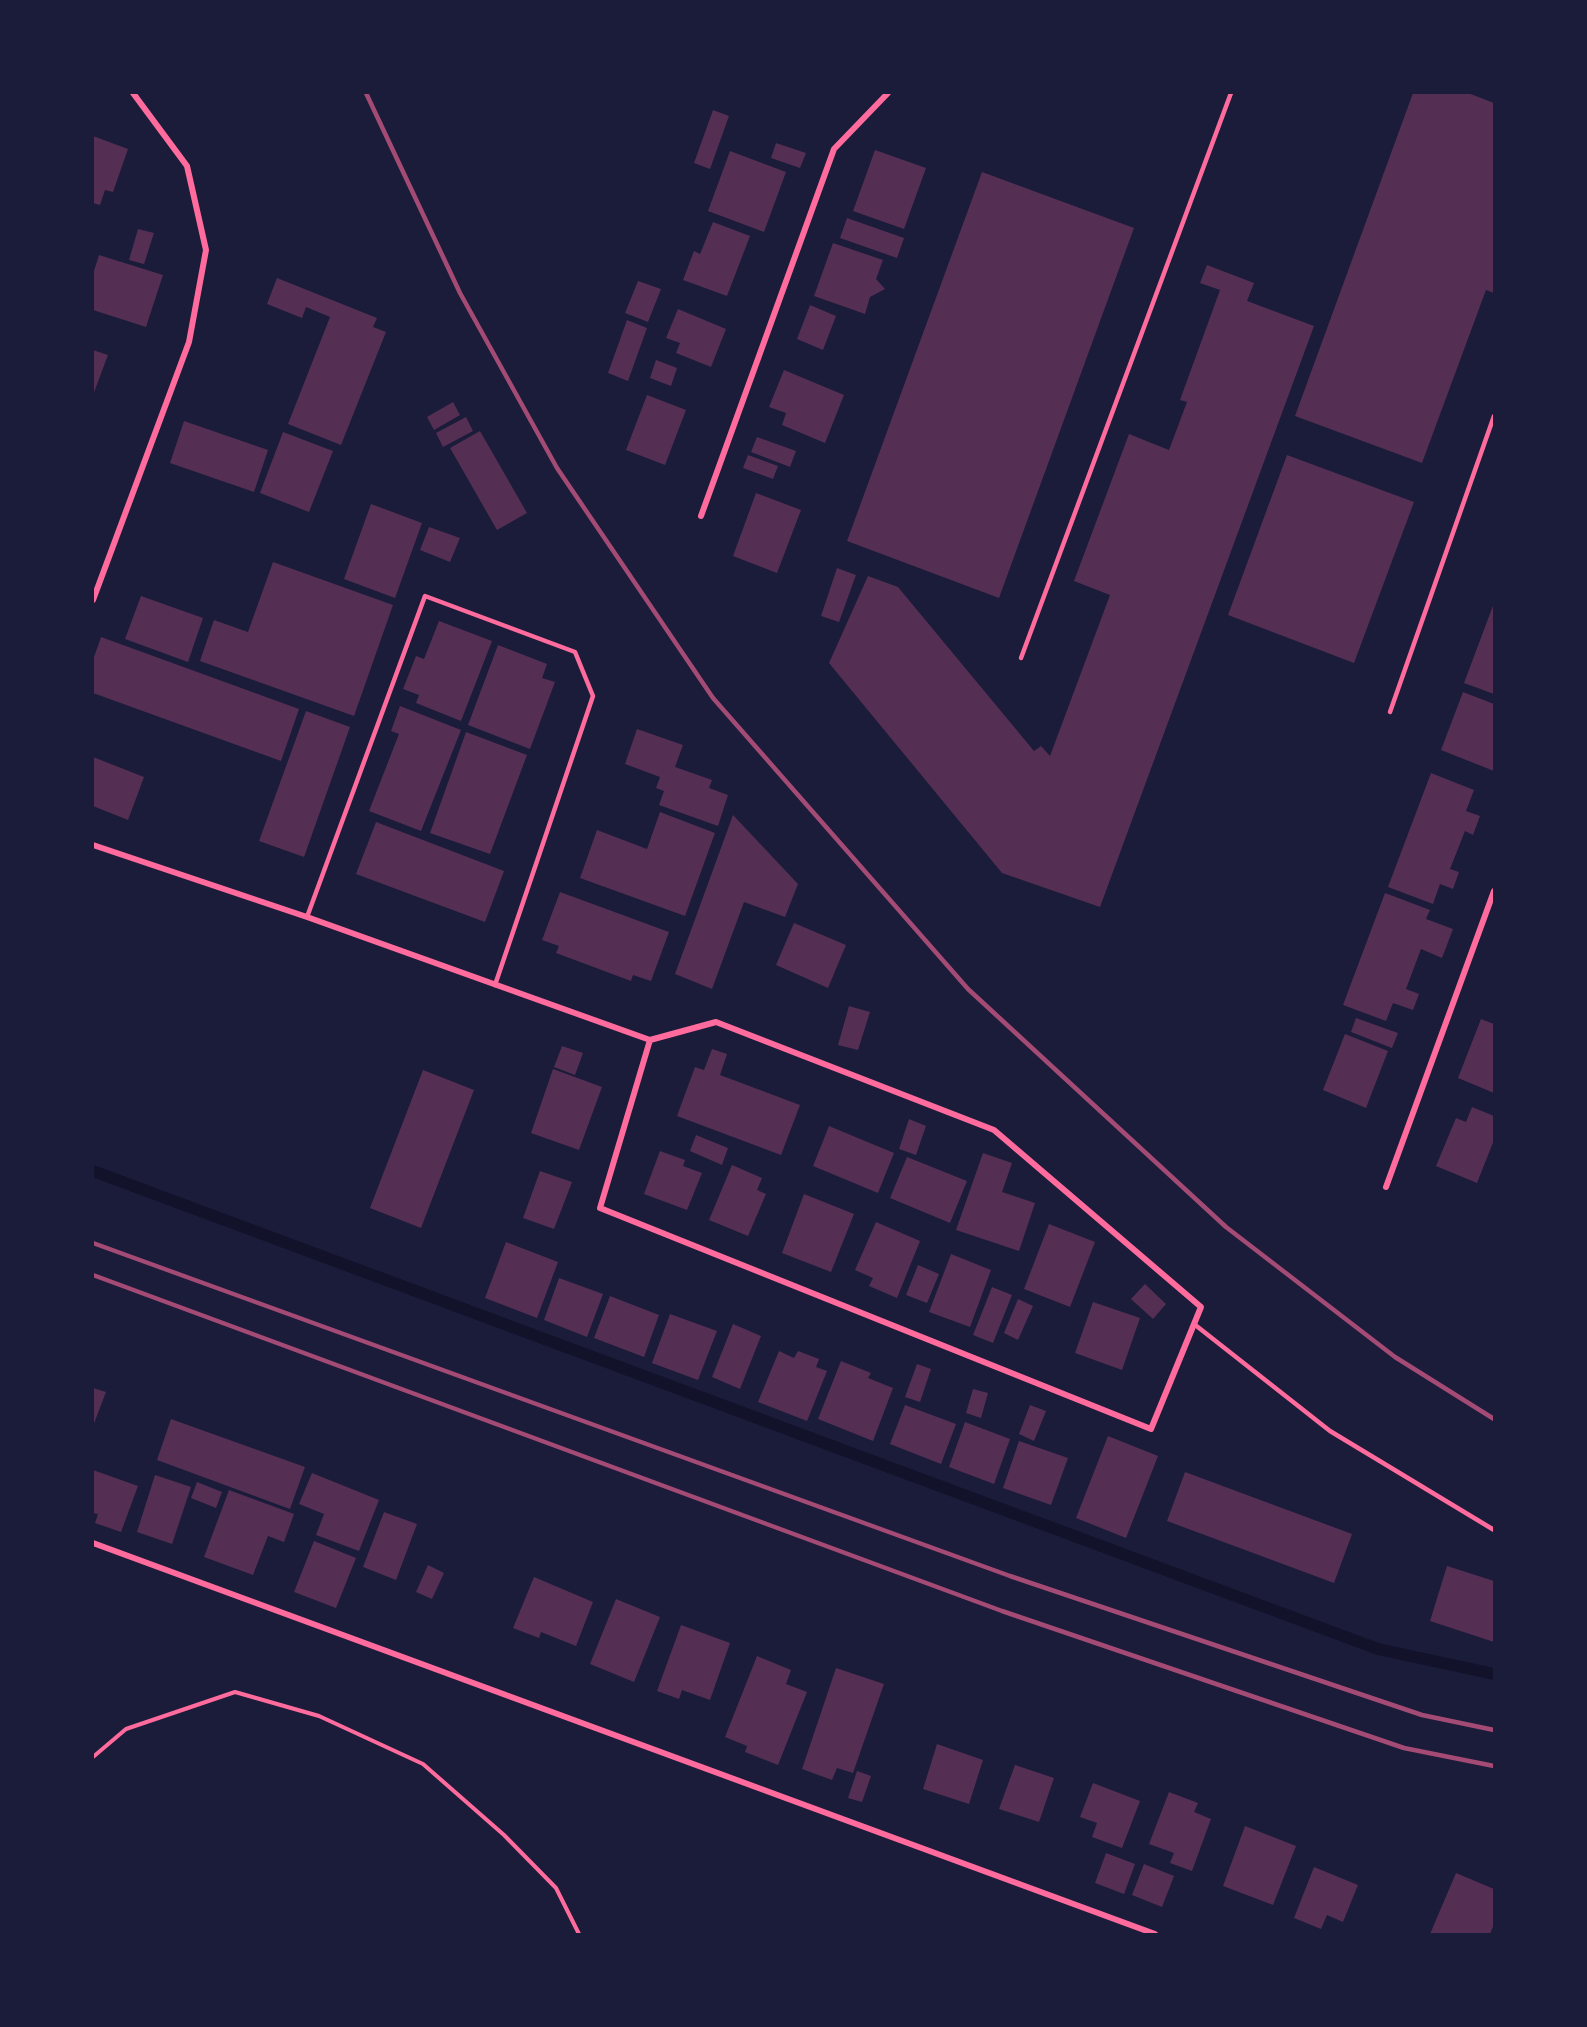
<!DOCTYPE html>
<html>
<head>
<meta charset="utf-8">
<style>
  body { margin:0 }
  #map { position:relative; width:1587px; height:2027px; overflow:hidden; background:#1b1b3a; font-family:"Sofia Sans Condensed",sans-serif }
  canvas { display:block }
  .frame { position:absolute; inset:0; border:94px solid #1b1b3a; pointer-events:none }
</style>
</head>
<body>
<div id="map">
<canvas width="1587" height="2027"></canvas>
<div class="frame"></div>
</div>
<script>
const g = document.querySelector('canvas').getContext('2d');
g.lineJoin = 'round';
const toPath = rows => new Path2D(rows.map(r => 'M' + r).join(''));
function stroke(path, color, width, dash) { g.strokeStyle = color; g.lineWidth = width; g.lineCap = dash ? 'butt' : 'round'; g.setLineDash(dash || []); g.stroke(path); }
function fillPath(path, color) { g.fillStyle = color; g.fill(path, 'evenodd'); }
stroke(toPath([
  [93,1171,1378,1649,1494,1674]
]), '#12122b', 12);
fillPath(toPath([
  [1413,93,1468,93,1494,103,1494,293,1486,290,1422,463,1295,416],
  [713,110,729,116,710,169,694,163],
  [93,136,128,149,113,192,105,190,100,205,93,203],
  [776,143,806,153,800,168,771,158],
  [875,150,926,168,904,229,853,211],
  [730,151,786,172,764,232,708,211],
  [982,172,1134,228,999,598,847,541],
  [847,218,904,238,897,258,840,238],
  [713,222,750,236,727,296,683,280,694,251,700,254],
  [138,229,154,233,144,264,129,260],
  [833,243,883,260,876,279,885,289,870,297,865,314,814,296],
  [99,255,163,275,146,327,93,310,93,274],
  [1207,265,1254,283,1247,301,1314,326,1100,907,1002,873,829,663,868,576,898,587,1034,751,1041,746,1050,756,1110,595,1074,581,1129,434,1169,450,1187,402,1180,400,1220,290,1200,283],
  [277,278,377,318,373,327,386,332,341,445,288,424,330,317,306,307,302,318,267,304],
  [638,281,661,289,648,322,625,313],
  [810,305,836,316,823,350,797,339],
  [678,309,726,329,711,367,676,353,680,343,666,338],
  [627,320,647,328,628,381,608,373],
  [93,350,108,355,93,395],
  [656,360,677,368,671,386,650,378],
  [784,370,844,395,825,443,782,425,786,413,769,407],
  [647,395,686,410,665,465,626,450],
  [453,402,460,415,434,430,427,417],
  [466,417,473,431,443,447,436,433],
  [184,421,268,450,254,492,170,463],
  [480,431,527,513,497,530,450,448],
  [283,432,333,451,309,512,260,493],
  [757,437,796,451,790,467,751,452],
  [748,455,778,466,773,479,743,468],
  [1287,455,1414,502,1354,663,1228,615],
  [756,493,801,510,777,573,733,556],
  [371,504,422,523,395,598,344,579],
  [429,527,460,538,450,562,420,550],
  [273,562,393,605,354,716,200,661,214,620,248,632],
  [837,568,856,575,839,622,821,616],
  [141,596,203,618,188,662,125,639],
  [1494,603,1494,694,1464,683],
  [439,621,492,641,461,721,416,703,419,695,403,689,416,656,424,659],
  [101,637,299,709,281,761,93,693,93,660],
  [498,645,547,664,542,678,555,682,530,749,468,725],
  [1463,692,1494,704,1494,771,1441,750],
  [400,706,461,730,421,831,369,811,399,734,391,731],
  [306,711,350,727,304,857,259,841],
  [637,729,683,745,675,767,712,780,709,788,728,795,718,826,659,805,664,791,656,788,660,777,625,764],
  [466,732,527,755,490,854,430,833],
  [93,757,144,777,128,820,93,806],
  [1431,773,1474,790,1466,811,1480,816,1473,835,1465,831,1450,869,1459,872,1453,889,1440,884,1433,904,1388,887],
  [660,812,715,833,685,916,580,878,597,830,647,849],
  [733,815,798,884,785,917,744,902,712,989,675,974],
  [376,822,504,871,485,922,356,874],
  [560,892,669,932,651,981,633,975,631,981,556,953,559,946,542,940],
  [1385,893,1430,910,1426,919,1453,929,1442,958,1421,949,1406,989,1419,994,1413,1010,1393,1003,1386,1021,1343,1005],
  [794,923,846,945,828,988,776,965],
  [849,1006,870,1012,858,1050,838,1045],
  [1356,1018,1398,1033,1392,1048,1351,1032],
  [1481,1019,1494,1024,1494,1093,1458,1078],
  [1345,1034,1388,1051,1366,1108,1323,1090],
  [562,1046,583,1053,575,1075,554,1067],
  [712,1049,727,1054,720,1075,800,1105,781,1155,677,1116,695,1067,704,1070],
  [553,1069,602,1087,579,1150,531,1133],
  [423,1070,474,1090,421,1228,370,1208],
  [1472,1107,1494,1116,1494,1140,1477,1183,1436,1166,1456,1118,1466,1122],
  [909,1119,926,1126,916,1155,899,1149],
  [829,1126,894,1153,878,1193,813,1166],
  [696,1135,728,1148,722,1165,690,1151],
  [660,1151,685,1160,683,1166,702,1173,687,1210,644,1194],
  [983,1153,1012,1163,1002,1192,1035,1203,1019,1251,956,1230],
  [907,1157,967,1181,950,1223,890,1198],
  [732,1165,762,1178,757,1190,766,1194,748,1236,709,1220],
  [540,1171,572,1182,554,1229,523,1218],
  [804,1194,854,1214,831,1272,782,1253],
  [876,1222,920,1241,897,1298,869,1286,873,1278,855,1270],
  [1049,1224,1095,1242,1070,1307,1024,1289],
  [506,1242,558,1262,537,1318,485,1298],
  [951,1254,991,1270,970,1327,929,1312],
  [918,1265,939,1274,927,1303,906,1295],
  [559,1278,603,1294,587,1337,544,1320],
  [1145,1284,1166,1304,1153,1319,1131,1299],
  [992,1287,1012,1295,993,1343,973,1335],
  [610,1296,659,1315,644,1357,594,1338],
  [1018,1299,1033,1306,1018,1340,1004,1333],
  [1093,1302,1140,1318,1122,1370,1075,1353],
  [670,1314,717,1331,698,1380,652,1363],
  [733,1324,761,1336,740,1389,712,1377],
  [779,1351,794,1358,798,1351,819,1359,816,1367,827,1371,807,1421,758,1402],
  [841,1361,871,1373,868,1378,893,1388,873,1441,818,1419],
  [917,1364,931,1369,920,1402,905,1397],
  [93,1388,106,1392,93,1426],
  [973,1389,988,1393,981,1418,966,1413],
  [905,1405,956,1424,941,1464,890,1444],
  [1030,1405,1046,1411,1034,1441,1019,1434],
  [171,1419,305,1467,290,1509,157,1460],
  [965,1422,1010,1439,994,1484,949,1467],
  [1108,1436,1158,1456,1126,1538,1076,1518],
  [1019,1441,1068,1458,1051,1505,1003,1488],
  [93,1470,138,1486,121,1532,95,1523,98,1514,93,1513],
  [1185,1472,1352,1534,1334,1583,1167,1521],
  [312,1473,379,1500,359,1551,316,1535,324,1514,299,1504],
  [155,1475,191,1487,172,1544,137,1532],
  [197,1482,222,1492,216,1508,191,1498],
  [229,1490,294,1514,284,1542,268,1536,253,1575,204,1557],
  [384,1512,417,1524,396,1580,363,1567],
  [314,1541,356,1558,336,1608,294,1592],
  [428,1565,444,1573,432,1599,416,1592],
  [1447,1566,1494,1581,1494,1642,1430,1621],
  [534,1577,593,1602,576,1646,541,1632,539,1638,513,1628],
  [616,1599,660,1617,634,1682,590,1664],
  [681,1625,730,1643,710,1700,682,1690,679,1699,657,1691],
  [757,1656,791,1670,786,1684,807,1692,778,1765,745,1752,747,1746,725,1737],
  [836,1668,884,1684,853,1773,837,1768,832,1780,802,1769],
  [937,1744,983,1760,969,1804,923,1789],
  [1015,1765,1054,1778,1039,1822,999,1809],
  [857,1771,871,1776,862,1802,848,1798],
  [1093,1783,1140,1801,1122,1848,1092,1837,1097,1823,1080,1817],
  [1169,1792,1198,1803,1194,1812,1211,1819,1192,1871,1170,1863,1174,1853,1149,1844],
  [1245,1826,1296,1846,1273,1905,1223,1886],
  [1106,1853,1135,1864,1124,1894,1095,1883],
  [1144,1864,1174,1876,1162,1907,1132,1895],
  [1314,1867,1358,1885,1343,1922,1327,1915,1321,1929,1294,1918],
  [1456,1873,1494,1889,1494,1924,1490,1934,1430,1934]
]), '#542f53');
stroke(toPath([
  [93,1757,126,1729,235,1692,319,1716,423,1764,504,1835,556,1888,579,1934]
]), '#ff6b9d', 4);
stroke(toPath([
  [1021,658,1231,93],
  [1390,712,1494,416],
  [307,917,425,596,575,652,593,696,495,985],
  [1194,1324,1330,1431,1494,1530]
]), '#ff6b9d', 4.5);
stroke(toPath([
  [701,516,834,149,888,93],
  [93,600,189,342,206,250,187,166,133,93],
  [93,845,307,917,650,1040,716,1022,994,1130,1201,1307,1151,1429,600,1208,650,1040],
  [1386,1187,1494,891],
  [93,1543,1155,1934]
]), '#ff6b9d', 6);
stroke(toPath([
  [366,93,460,293,557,468,713,698,968,989,1226,1227,1395,1357,1494,1419],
  [93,1243,1010,1576,1422,1715,1494,1730],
  [93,1275,1002,1611,1404,1748,1494,1766]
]), '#a44b75', 4.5);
</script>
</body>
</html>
